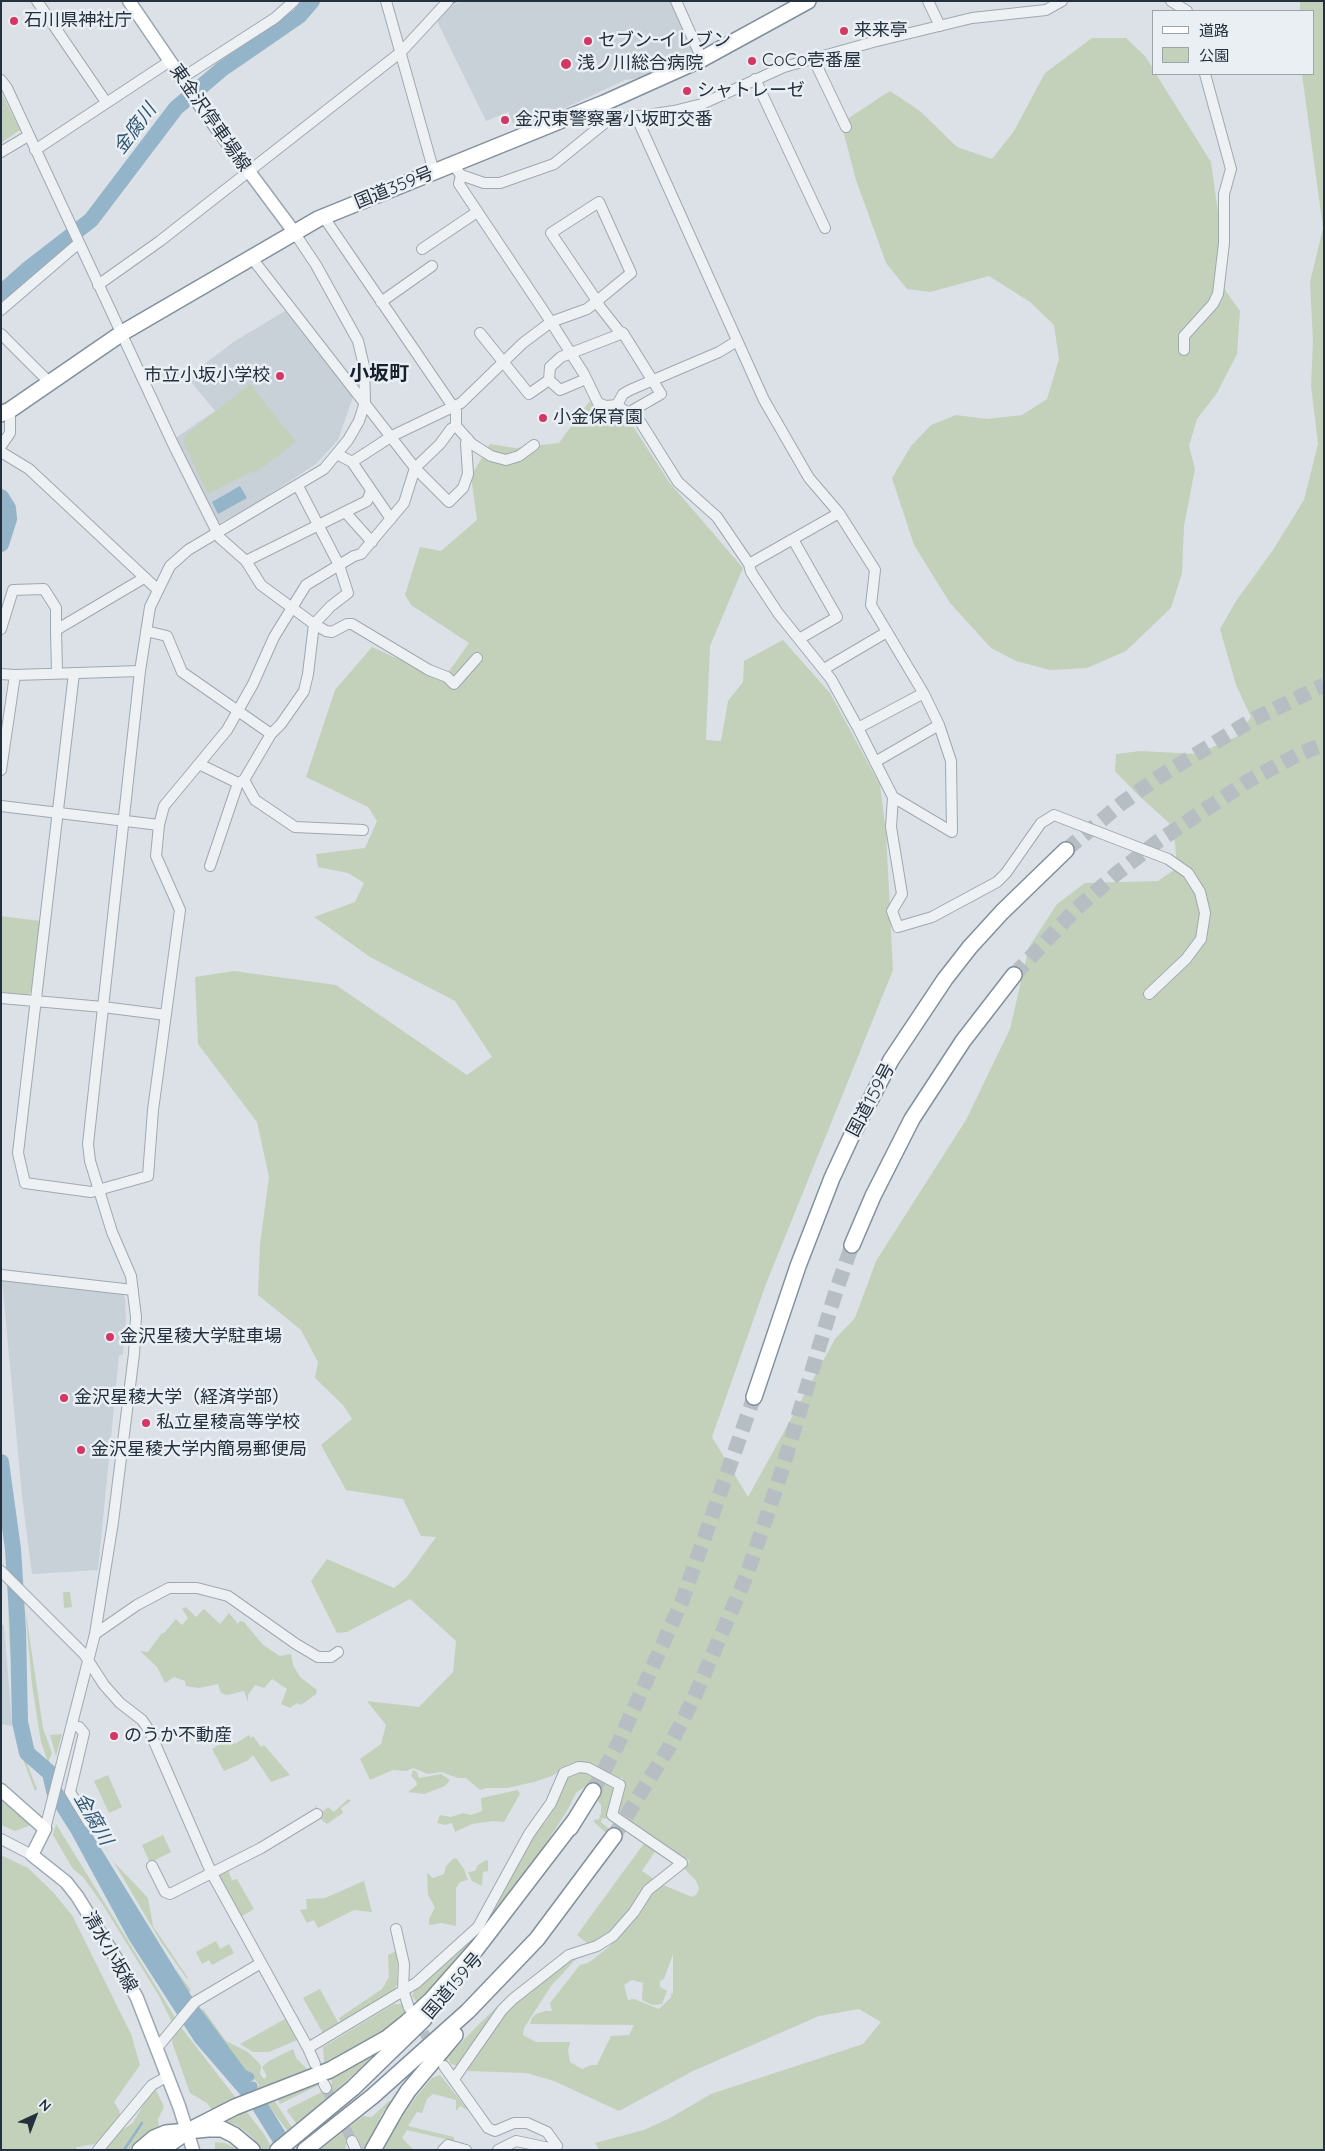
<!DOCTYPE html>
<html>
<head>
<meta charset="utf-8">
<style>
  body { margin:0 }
  #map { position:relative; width:1325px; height:2151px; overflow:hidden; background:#dbe1e6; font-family:Quicksand,"Noto Sans JP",sans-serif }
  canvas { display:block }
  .frame { position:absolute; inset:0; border:2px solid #24303d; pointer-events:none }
  .legend { position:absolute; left:1152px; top:10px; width:162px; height:65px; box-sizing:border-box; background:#eaeff4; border:1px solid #9ba3ab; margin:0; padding:6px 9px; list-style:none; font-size:15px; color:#24303d }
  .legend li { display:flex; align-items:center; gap:10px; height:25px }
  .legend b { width:25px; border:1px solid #9ba3ab }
  .north { position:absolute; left:10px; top:2091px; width:50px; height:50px; -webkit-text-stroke:4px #eaeff4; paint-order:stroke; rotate:43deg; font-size:14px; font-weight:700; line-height:20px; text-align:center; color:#24303d }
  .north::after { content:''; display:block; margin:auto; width:18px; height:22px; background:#24303d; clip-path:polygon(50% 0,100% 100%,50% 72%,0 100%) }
</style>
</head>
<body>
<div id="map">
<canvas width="1325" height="2151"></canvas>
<div class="frame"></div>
<ul class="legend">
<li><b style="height:6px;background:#fff"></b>道路</li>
<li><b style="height:14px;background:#c3d1bb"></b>公園</li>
</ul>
<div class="north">N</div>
</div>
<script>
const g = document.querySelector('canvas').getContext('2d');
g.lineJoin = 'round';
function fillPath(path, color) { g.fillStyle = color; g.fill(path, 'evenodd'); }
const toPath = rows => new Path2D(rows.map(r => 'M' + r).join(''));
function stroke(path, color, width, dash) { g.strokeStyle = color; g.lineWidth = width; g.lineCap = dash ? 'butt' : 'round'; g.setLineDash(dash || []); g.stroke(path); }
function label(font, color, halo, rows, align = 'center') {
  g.font = font + ' Quicksand,"Noto Sans JP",sans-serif'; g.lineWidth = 5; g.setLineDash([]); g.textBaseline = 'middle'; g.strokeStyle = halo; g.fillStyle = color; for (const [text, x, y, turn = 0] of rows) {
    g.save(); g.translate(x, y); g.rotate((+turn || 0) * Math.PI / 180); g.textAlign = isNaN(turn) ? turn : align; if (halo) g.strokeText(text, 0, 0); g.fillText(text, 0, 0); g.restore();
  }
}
fillPath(toPath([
  [463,1,673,1,696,53,652,76,625,80,516,131,508,112,486,121,437,21,448,8],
  [285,311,353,397,338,440,316,464,259,501,218,524,174,439,215,411,187,377,235,341],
  [2,1279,123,1294,125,1298,126,1321,123,1354,119,1356,98,1570,32,1574,22,1496],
  [1,1625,4,1625,12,1726,1,1724]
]), '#c8d0d8');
fillPath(toPath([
  [1300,1,1324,1,1324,2150,599,2150,595,2143,644,2130,670,2118,711,2094,863,2044,881,2022,859,2009,819,2016,693,2071,619,2111,554,2081,526,2073,468,2071,468,2065,506,2011,567,1961,578,1957,551,1986,524,2028,523,2035,536,2042,570,2042,568,2050,570,2062,582,2069,591,2065,597,2065,611,2036,629,2035,634,2025,530,2024,532,2018,536,2014,545,2011,552,2011,550,2003,580,1965,588,1963,609,1947,661,1884,692,1897,697,1894,699,1888,696,1881,684,1868,690,1861,649,1836,619,1812,623,1778,616,1778,587,1765,571,1764,552,1776,534,1782,507,1788,486,1788,480,1790,466,1778,458,1778,441,1772,428,1774,413,1768,407,1771,393,1770,370,1780,360,1759,381,1744,386,1725,367,1701,419,1707,453,1672,456,1641,410,1599,347,1632,337,1633,311,1581,327,1559,394,1588,407,1577,436,1537,421,1536,403,1499,346,1490,321,1445,352,1419,343,1405,315,1378,318,1362,301,1330,258,1295,260,1244,269,1177,257,1122,198,1044,195,977,234,971,336,985,467,1075,492,1057,455,1001,370,957,314,917,355,902,364,883,348,873,318,867,316,854,365,848,377,821,368,807,306,777,335,690,372,647,440,678,450,670,469,643,411,605,405,595,420,547,441,551,477,520,471,476,490,444,515,448,559,443,589,402,627,417,669,482,743,568,710,646,706,740,721,741,728,701,743,682,744,661,783,640,830,693,880,785,886,832,893,970,766,1284,712,1437,748,1497,835,1339,855,1318,876,1261,966,1120,1010,1029,1029,947,1057,904,1085,883,1158,881,1177,868,1175,843,1169,823,1135,792,1115,771,1116,754,1140,751,1197,754,1238,736,1251,717,1236,685,1220,629,1236,601,1273,550,1304,500,1318,444,1311,385,1313,341,1310,282,1323,228,1302,74,1314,74,1314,11,1300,11],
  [673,1954,673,1994,671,1993,671,1997,659,2009,634,1999,628,2000,624,1985,632,1980,643,1983,642,2000,652,2005,662,2004,667,1991,660,1987,660,1981,664,1979],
  [1092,38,1126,38,1145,56,1154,70,1154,74,1156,74,1211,162,1219,219,1220,283,1240,311,1237,354,1217,393,1197,419,1189,446,1195,469,1184,526,1182,573,1171,608,1126,651,1087,668,1050,670,1016,661,991,648,950,603,914,545,892,478,911,446,931,425,956,415,987,419,1022,415,1047,399,1059,359,1054,325,1030,302,989,276,930,292,907,289,886,263,856,180,841,123,890,91,920,111,957,147,992,159,1014,131,1045,73],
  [1,92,20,130,1,143],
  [250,384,296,442,258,471,249,473,208,494,183,442,187,434],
  [1,916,40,921,31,991,28,995,1,992],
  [8,1592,20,1737,24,1756,37,1789,35,1791,21,1754,18,1742,9,1637],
  [63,1592,70,1592,72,1607,64,1608],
  [25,1607,43,1728,52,1753,48,1762,41,1742,32,1685],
  [186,1607,196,1617,204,1609,220,1624,229,1613,238,1624,240,1621,244,1622,263,1645,280,1656,291,1654,293,1665,300,1677,317,1690,316,1694,301,1705,297,1703,290,1708,281,1704,287,1689,272,1679,264,1688,255,1685,248,1695,248,1702,244,1691,227,1695,221,1693,218,1684,199,1688,186,1686,185,1681,174,1677,165,1683,157,1667,140,1651,148,1652,162,1633,164,1633,176,1619,182,1625,188,1618,182,1609],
  [62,1734,56,1756,50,1735],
  [229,1735,235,1744,249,1735,251,1738,253,1736,261,1747,264,1745,290,1775,271,1782,253,1755,247,1761,224,1771,212,1749,220,1744,219,1741],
  [413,1770,417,1772,419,1778,441,1774,450,1780,445,1786,424,1794,408,1792,417,1785,416,1781,411,1776],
  [585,1771,614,1788,609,1815,605,1819,602,1818,601,1822,609,1829,605,1832,594,1822,594,1820,599,1819,601,1813,601,1805,598,1801,600,1793,599,1786,596,1781,591,1782,576,1793,568,1809,526,1875,496,1916,418,2007,366,2046,268,2091,295,2132,291,2136,256,2088,259,2085,253,2077,245,2072,216,2036,200,2012,203,2009,226,2041,248,2052,258,2062,261,2066,260,2074,264,2079,267,2076,262,2067,269,2061,293,2049,296,2058,307,2069,324,2062,323,2047,394,2004,403,2004,407,2012,418,2003,412,1996,415,1990,481,1930,534,1834,546,1821,567,1775],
  [108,1775,122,1807,109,1813,94,1781],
  [518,1790,520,1794,504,1822,493,1821,472,1824,455,1832,452,1823,445,1825,437,1823,440,1815,451,1817,463,1813,471,1815,482,1811,481,1798],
  [65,1791,175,1969,191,1990,188,1994,64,1795],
  [1,1797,31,1825,15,1831,1,1825],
  [348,1799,351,1801,341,1808,343,1813,327,1824,322,1820,314,1805,322,1812,328,1807,334,1812],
  [93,1823,112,1860,148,1898,153,1926,188,1978,187,1979,161,1942,91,1824],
  [56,1824,176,2019,173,2024,159,1996,103,1905,83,1877,73,1869,53,1835],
  [163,1835,171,1852,150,1863,142,1845],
  [645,1842,656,1850,642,1871,654,1879,627,1916,603,1939,588,1944,577,1935],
  [1,1855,28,1868,52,1891,72,1915,131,2034,140,2065,114,2102,119,2110,121,2119,100,2143,77,2147,75,2150,1,2150],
  [454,1858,457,1859,464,1869,468,1880,460,1882,456,1888,456,1926,442,1923,429,1925,429,1919,435,1907,428,1895,427,1873,433,1878,444,1874,446,1866],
  [486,1860,488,1861,488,1871,483,1872,482,1886,472,1881,468,1872,475,1871,478,1865],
  [227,1868,232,1880,237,1879,254,1909,239,1918,217,1876],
  [364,1881,372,1912,354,1910,318,1928,314,1920,307,1923,300,1910,307,1909,306,1899,325,1898],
  [216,1941,220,1949,229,1944,234,1953,212,1965,209,1960,202,1964,196,1952],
  [398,1950,397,1984,393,1992,342,2024,339,2018,382,1989,389,1977,388,1955],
  [320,1989,340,2026,324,2035,303,1998],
  [502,2002,459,2066,451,2064,449,2059,436,2071,436,2069,478,2025],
  [285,2019,297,2040,269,2052,253,2052,240,2044],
  [180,2026,264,2134,273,2150,260,2150,254,2139,244,2130,236,2125,224,2122,223,2118,213,2111,207,2103,190,2093,172,2042,174,2033],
  [385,2047,306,2116,305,2120,312,2136,308,2139,287,2111,288,2109,322,2092,332,2083,331,2079,280,2104,277,2097],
  [440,2075,469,2111,460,2106,456,2111,456,2100,433,2094,427,2099,422,2113,417,2112,408,2126,454,2137,454,2141,407,2130,402,2138,414,2150,381,2150,398,2121,399,2122,415,2098,432,2078],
  [155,2088,164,2107,158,2119,159,2127,141,2138,129,2150,104,2150,115,2135,133,2123,150,2093],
  [389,2101,391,2102,381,2115,379,2120,382,2122,367,2150,363,2150,356,2136,346,2144,345,2150,320,2150,363,2116,372,2117],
  [215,2142,225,2143,239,2150,215,2150]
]), '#c3d1bb');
fillPath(toPath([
  [240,486,247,498,218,514,212,502]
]), '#93b4c9');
stroke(toPath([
  [449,5,457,1],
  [124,2150,142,2123]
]), '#93b4c9', 2.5);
stroke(toPath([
  [54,1791,64,1797,190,2002,243,2074,250,2077],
  [248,2091,253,2086]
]), '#93b4c9', 9);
stroke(toPath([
  [1,293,28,269,91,220,176,108,222,69,299,16,312,1],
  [1,497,8,508,9,519,1,544],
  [1,1462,13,1549,18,1631,20,1722,27,1753,50,1773,54,1791,78,1829,136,1936,201,2037,258,2103,287,2150]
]), '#93b4c9', 16);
stroke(toPath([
  [416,2019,433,2048],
  [326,2088,352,2141]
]), '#b6bec4', 10, [10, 5]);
stroke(toPath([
  [1066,850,1122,803,1162,775,1252,720,1324,685],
  [1014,975,1075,910,1116,874,1157,842,1248,781,1297,755,1324,744],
  [593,1791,618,1744,682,1601,754,1397],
  [614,1836,668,1749,693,1700,746,1577,778,1483,836,1291,852,1245]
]), '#b6bec4', 15, [15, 8]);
const minor = toPath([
  [37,1,106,102],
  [386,1,434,172],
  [676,1,702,59],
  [928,1,940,26],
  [1171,1,1187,11],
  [813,58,846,127],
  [182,78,275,18,294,1],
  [755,79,825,228],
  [1,80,7,88,173,444,220,538,246,561,261,585,314,624,308,674,304,691,281,724,271,734,182,672,167,636,146,631],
  [636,116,764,400,809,478,839,513,875,570,871,605,924,694,939,725,951,761,952,832,893,797],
  [35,150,170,61],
  [1,152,28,136],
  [457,170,461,175,484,183,500,183,554,164,607,121,674,111,702,104,784,67,873,42,972,18,1046,10,1062,1],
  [461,175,459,184,551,322,584,374,598,403,606,406,617,405,641,423,678,482,717,517,749,564,751,572,778,613,831,679,858,728,920,695,924,694],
  [323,216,456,411,456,426,472,444,491,456,506,460,519,456,534,445],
  [422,249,477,212],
  [98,285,160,241,401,52,448,1],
  [381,302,432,266],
  [1,310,79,243],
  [480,333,529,394,549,380,550,367,561,357,623,333],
  [1,334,50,383],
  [1184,350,1184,336,1213,304,1218,294,1224,243,1224,194,1231,169,1205,74],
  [549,380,560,390,586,379],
  [617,405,623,394,630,390,719,352,737,341],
  [456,426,451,429,440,444,415,468,449,502,463,488,468,474,466,443,468,439],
  [1,446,10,433,10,410],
  [1,452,29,469,158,590],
  [337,454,352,462,392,436,461,403,523,343,551,322,587,309,597,301,631,273,599,202,551,233,597,301,600,307,619,331,623,333,661,394,628,413],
  [352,462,391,519],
  [298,486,339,565,348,593,331,606,314,624,326,631,332,632,347,624,352,624,429,670,447,677,454,684,477,658],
  [345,512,372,542],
  [791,540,795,543,837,617,799,639],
  [246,561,367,501,371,491],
  [749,564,839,513],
  [1,629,13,590,44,589,56,608,56,630],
  [824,669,887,632],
  [57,672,56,630,144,578],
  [74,673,18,1153,25,1183,91,1192,148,1176,153,1110,180,910,156,856,159,825,164,806,227,730,253,684,274,637,306,585,354,556,361,554,404,503,415,468,251,257],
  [1,674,15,675],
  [858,728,893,797,891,827,902,894,892,911,898,927,932,917,997,882,1006,873,1041,823,1054,815,1168,859,1188,873,1200,892,1205,913,1201,939,1186,959,1149,994],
  [875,762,939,725],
  [199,764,238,783,244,780,271,734],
  [1,770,15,675,140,671],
  [244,780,255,800,295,827,363,830],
  [1,806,159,825],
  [210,866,238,783],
  [1,998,103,1007,166,1015],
  [1,1275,133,1290],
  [1,1571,84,1654,104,1685,120,1703,142,1720,149,1730,211,1872,308,2048],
  [95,1634,137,1605,169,1588,197,1588,228,1596,296,1644,318,1657,331,1657,338,1652],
  [72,1725,79,1727,84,1733,70,1792,89,1823],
  [45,1829,95,1634,113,1522,134,1354,136,1317,131,1276,112,1232,90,1161,88,1144,140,671,150,607,170,566,188,550,324,469,348,440,359,421,365,402,364,366,358,341,316,265,294,232],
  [1,1839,32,1855],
  [152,1866,165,1892,170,1894,261,1848,317,1814],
  [396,1929,404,1964,403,1990,409,2008],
  [157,2048,195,2002,261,1963],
  [315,2064,308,2048,416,1983,478,1927,529,1834,551,1803,564,1773,579,1767,588,1768,620,1785,612,1815,682,1863,648,1890,634,1912,613,1936,597,1946,569,1955,513,1999,502,2010,454,2079],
  [444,2066,488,2128,495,2131,514,2123,527,2123,547,2132,557,2146,554,2149,516,2141,498,2150],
  [324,2084,326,2088],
  [352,2141,356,2150],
  [98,2150,152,2085,168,2076],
  [443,2150,448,2145,466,2150]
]);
const major = toPath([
  [129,1,204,111,294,232],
  [1,1790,45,1829,32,1855,66,1882,77,1896,117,1960,137,1998,179,2106,193,2150]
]);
const highway = toPath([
  [1,414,10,410,122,333,318,219,604,103,702,59,808,1],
  [852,1245,873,1196,912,1119,963,1041,1014,975],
  [754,1397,798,1266,832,1178,851,1137,891,1060,945,979,970,947,1002,912,1066,850],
  [570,1828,593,1791],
  [140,2150,154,2138,166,2133,208,2129,222,2129,234,2135,252,2150],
  [161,2150,188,2131,235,2107,330,2070,387,2038,407,2022,432,1999,477,1948,575,1820],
  [278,2150,353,2088,424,2019],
  [305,2150,373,2096,468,2011,537,1939,614,1836],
  [373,2150,395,2111,408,2091,455,2035]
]);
stroke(minor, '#a0a8b0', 12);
stroke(major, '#99a7b2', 15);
stroke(highway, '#81909d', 18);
stroke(minor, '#edf1f4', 10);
stroke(major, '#fff', 12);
stroke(highway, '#fff', 15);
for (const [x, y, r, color] of [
  [14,21,5,"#d43763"],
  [844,31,5,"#d43763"],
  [588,41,5,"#d43763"],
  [752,61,5,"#d43763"],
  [566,64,6,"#d43763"],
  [687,91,5,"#d43763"],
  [505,120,5,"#d43763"],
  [280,376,5,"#d43763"],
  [543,418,5,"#d43763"],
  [110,1337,5,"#d43763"],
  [64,1398,5,"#d43763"],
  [146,1423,5,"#d43763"],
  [81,1450,5,"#d43763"],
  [114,1736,5,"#d43763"]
]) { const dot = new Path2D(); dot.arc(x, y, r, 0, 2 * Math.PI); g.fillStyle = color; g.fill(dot); stroke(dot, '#eaeff4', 2); }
label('18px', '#24303d', '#eaeff4', [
  ["石川県神社庁",24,21],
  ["来来亭",854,31],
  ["セブン-イレブン",598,41],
  ["CoCo壱番屋",762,61],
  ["浅ノ川総合病院",577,64],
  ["シャトレーゼ",697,91],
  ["金沢東警察署小坂町交番",515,120],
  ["市立小坂小学校",270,376,"right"],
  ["小金保育園",553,418],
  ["金沢星稜大学駐車場",120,1337],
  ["金沢星稜大学（経済学部）",74,1398],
  ["私立星稜高等学校",156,1423],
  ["金沢星稜大学内簡易郵便局",91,1450],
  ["のうか不動産",124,1736]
], 'left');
label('18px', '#24303d', '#eaeff4', [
  ["東金沢停車場線",210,118,55],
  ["国道359号",394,188,-22],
  ["国道159号",871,1100,-62],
  ["清水小坂線",110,1952,60],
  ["国道159号",453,1986,-49]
]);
label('italic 19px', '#2d5572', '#eaeff4', [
  ["金腐川",135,129,-53],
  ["金腐川",93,1819,60]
]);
label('bold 20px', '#17212d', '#eaeff4', [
  ["小坂町",379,374]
]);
</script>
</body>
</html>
